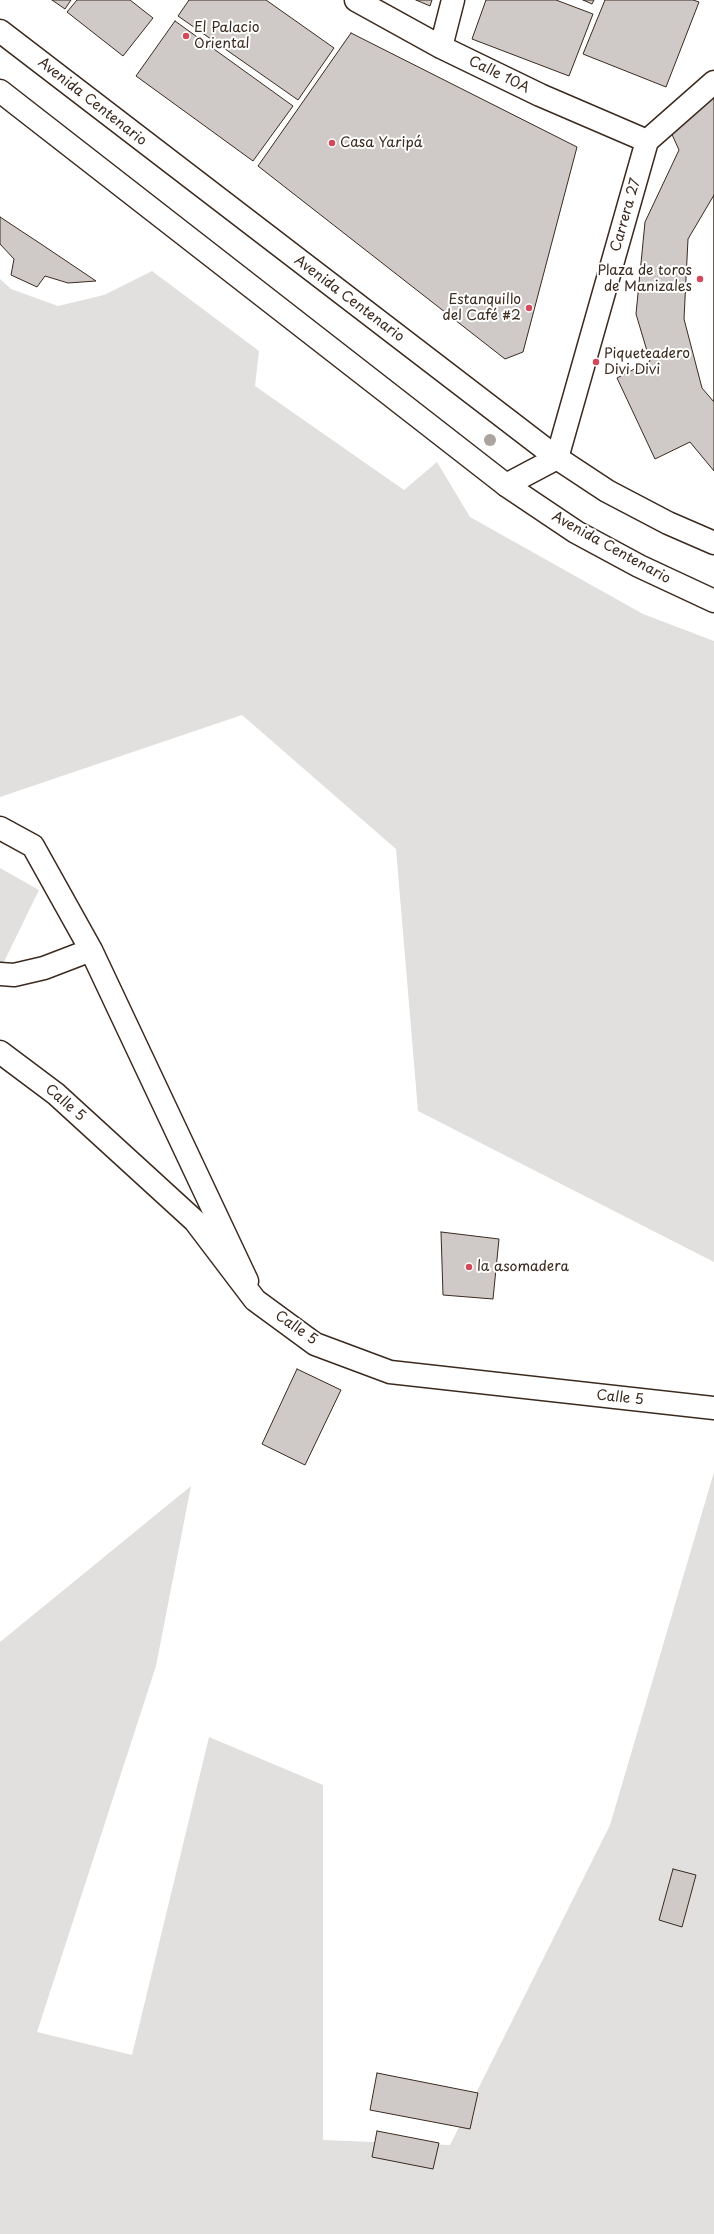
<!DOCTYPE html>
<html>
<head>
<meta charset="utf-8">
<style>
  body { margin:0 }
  canvas { display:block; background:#fff }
</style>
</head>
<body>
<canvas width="714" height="2234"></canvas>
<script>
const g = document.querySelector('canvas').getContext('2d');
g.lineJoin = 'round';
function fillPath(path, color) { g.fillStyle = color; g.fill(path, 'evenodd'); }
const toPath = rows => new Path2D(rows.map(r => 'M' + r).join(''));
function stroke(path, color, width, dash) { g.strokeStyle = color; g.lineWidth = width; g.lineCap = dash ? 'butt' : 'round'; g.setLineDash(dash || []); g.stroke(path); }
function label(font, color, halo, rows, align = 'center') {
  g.font = font + ' "Playpen Sans",sans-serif'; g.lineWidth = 4; g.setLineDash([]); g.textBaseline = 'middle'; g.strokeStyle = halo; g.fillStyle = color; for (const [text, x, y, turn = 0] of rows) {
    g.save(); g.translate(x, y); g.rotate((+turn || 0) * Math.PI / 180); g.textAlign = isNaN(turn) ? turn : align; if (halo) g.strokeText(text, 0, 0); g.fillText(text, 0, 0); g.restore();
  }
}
fillPath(toPath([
  [152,271,259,351,255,386,404,490,437,462,470,517,643,614,714,641,714,1262,418,1111,396,849,242,715,0,797,0,279,11,289,58,306,104,295],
  [0,868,39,890,0,970],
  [714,1472,714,2234,0,2234,0,1642,191,1486,156,1666,37,2032,132,2055,209,1737,323,1785,323,2140,450,2145,610,1825]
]), '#e2e0de');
const building = toPath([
  [52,0,71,0,65,9,52,0],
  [77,0,130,0,153,18,123,56,67,12,77,0],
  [189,0,266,0,334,48,298,100,178,16,189,0],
  [416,0,432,0,430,6,416,0],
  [486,0,556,0,593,14,569,76,472,39,486,0],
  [583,0,594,0,592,4,583,0],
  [605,0,693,0,699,2,666,87,583,54,605,0],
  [175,21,293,106,253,161,136,76,175,21],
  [351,33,577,147,523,352,505,359,258,166,351,33],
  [714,93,714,471,690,442,655,459,617,378,650,361,636,314,645,222,679,150,670,130,714,93],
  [714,195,714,402,702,388,684,319,688,239,714,195],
  [0,217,41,244,96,281,68,283,45,276,37,287,11,275,14,259,0,244,0,217],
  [441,1232,499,1239,493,1299,443,1295,441,1232],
  [297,1369,341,1390,305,1465,262,1444,297,1369],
  [673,1869,696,1875,682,1927,659,1920,673,1869],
  [377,2073,478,2093,470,2129,370,2110,377,2073],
  [377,2131,439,2143,433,2169,372,2157,377,2131]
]);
fillPath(building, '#cfcac7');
stroke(building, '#3b2a1e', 1);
const street = toPath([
  [356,0,441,47,540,95,647,141],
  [441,47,453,0],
  [506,485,557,458,647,141,714,82],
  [0,828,33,846,91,950,247,1281],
  [0,974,14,975,44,968,91,950]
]);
const secondary = toPath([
  [0,1052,56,1094,195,1221,255,1300,315,1344,390,1372,714,1408]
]);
const primary = toPath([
  [0,31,557,458,607,491,668,523,714,543],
  [0,91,506,485,576,532,639,566,714,601]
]);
stroke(street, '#3b2a1e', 25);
stroke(secondary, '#3b2a1e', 25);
stroke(primary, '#3b2a1e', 25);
stroke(street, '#fff', 22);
stroke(secondary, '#fff', 22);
stroke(primary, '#fff', 22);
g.fillStyle = '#aaa39e';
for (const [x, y] of [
  [490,440]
]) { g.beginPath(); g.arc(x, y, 6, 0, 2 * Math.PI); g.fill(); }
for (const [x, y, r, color] of [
  [186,36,4,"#d1495b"],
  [332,143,4,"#d1495b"],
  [700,279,4,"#d1495b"],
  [529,308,4,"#d1495b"],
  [596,362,4,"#d1495b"],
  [469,1267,4,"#d1495b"]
]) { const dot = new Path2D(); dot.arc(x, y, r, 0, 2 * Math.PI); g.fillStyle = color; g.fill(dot); stroke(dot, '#fff', 1.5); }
label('14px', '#3b2a1e', '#fff', [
  ["El Palacio",194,28],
  ["Oriental",194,44],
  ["Casa Yaripá",340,143],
  ["Plaza de toros",692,271,"right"],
  ["de Manizales",692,287,"right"],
  ["Estanquillo",521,300,"right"],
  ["del Café #2",521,316,"right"],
  ["Piqueteadero",604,354],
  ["Divi Divi",604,370],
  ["la asomadera",477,1267]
], 'left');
label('14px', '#3b2a1e', '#fff', [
  ["Calle 10A",499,75,26],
  ["Avenida Centenario",92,102,38],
  ["Carrera 27",626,215,-74],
  ["Avenida Centenario",349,299,37],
  ["Avenida Centenario",611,548,29],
  ["Calle 5",65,1103,41],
  ["Calle 5",296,1328,35],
  ["Calle 5",620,1398,6]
]);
</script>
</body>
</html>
